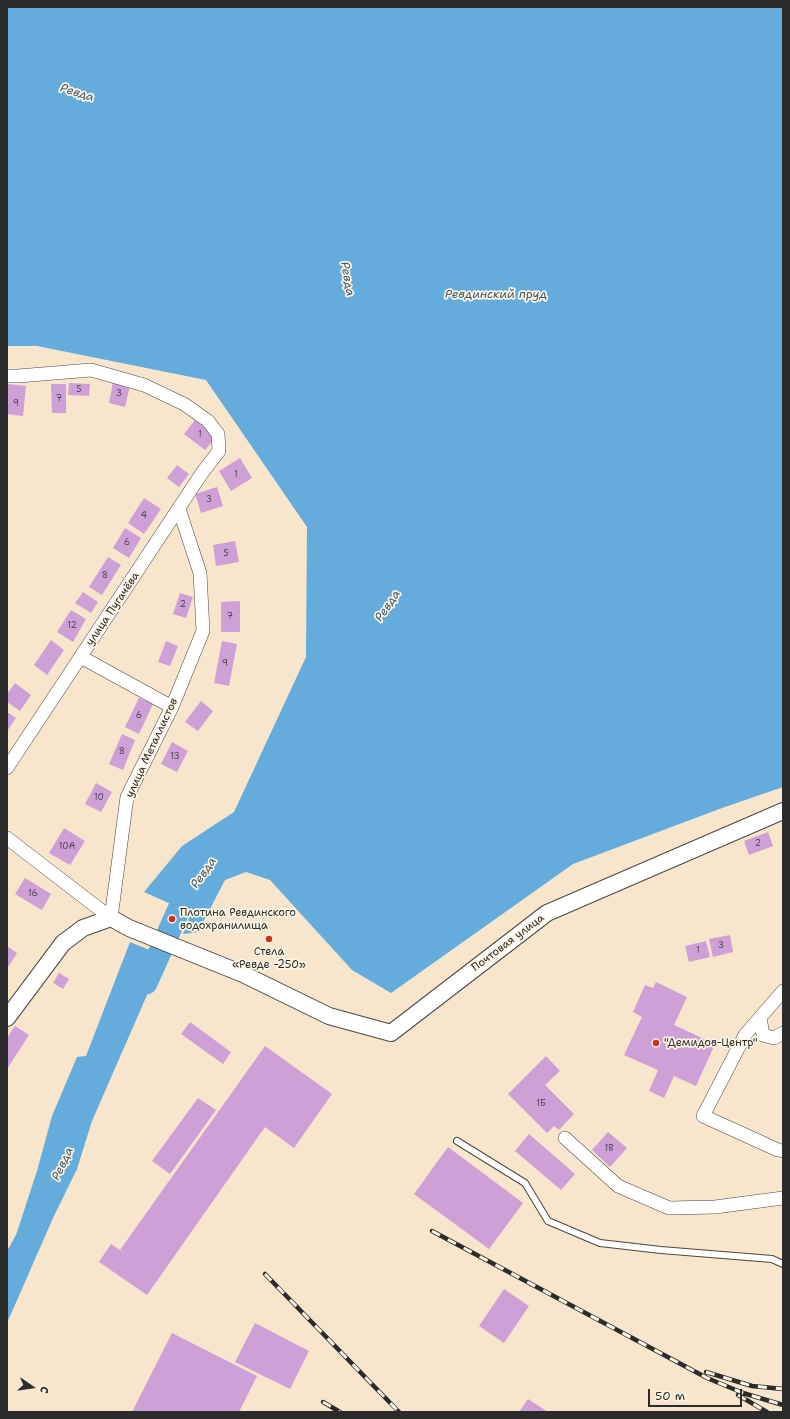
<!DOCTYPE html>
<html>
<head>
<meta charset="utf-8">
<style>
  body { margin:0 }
  #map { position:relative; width:790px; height:1419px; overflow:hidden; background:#f7e5cc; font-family:"Shantell Sans",sans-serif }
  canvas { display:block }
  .frame { position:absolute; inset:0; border:8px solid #2b2b2b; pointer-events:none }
  .north { position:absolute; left:12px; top:1367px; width:40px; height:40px; -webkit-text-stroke:3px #fcf5e5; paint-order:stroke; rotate:103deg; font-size:11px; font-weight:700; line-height:16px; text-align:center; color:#2b2b2b }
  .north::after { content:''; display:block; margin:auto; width:14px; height:18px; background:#2b2b2b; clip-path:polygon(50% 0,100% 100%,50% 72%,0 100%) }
  .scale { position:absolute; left:648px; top:1389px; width:94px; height:18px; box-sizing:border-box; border:2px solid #2b2b2b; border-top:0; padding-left:5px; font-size:12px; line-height:14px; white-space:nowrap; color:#2b2b2b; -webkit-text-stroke:3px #fcf5e5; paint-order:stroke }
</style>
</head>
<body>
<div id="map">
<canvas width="790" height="1419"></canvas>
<div class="frame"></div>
<div class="north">С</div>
<div class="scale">50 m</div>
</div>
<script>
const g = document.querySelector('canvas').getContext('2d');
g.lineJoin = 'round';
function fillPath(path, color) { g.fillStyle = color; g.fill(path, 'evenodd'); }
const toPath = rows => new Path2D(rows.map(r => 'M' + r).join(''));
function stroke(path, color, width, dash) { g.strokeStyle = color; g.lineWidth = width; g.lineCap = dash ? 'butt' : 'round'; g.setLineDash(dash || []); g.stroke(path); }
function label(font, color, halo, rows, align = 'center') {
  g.font = font + ' "Shantell Sans",sans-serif'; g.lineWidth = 3.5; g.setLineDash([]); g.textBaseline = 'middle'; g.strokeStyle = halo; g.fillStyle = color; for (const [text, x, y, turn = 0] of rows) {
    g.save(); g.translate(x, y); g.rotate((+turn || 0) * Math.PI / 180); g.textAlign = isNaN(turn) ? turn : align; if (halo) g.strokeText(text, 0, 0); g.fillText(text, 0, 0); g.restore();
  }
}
fillPath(toPath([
  [7,7,783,7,783,787,722,808,573,864,391,993,352,970,270,880,246,872,225,880,198,932,183,934,191,913,144,892,182,846,234,812,306,657,307,527,206,380,37,346,7,346],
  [130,942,164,956,92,1121,77,1169,53,1218,7,1323,7,1251,16,1235,37,1171,52,1116,77,1057,86,1056]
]), '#63acdb');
stroke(toPath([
  [146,983,180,907,198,881]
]), '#63acdb', 23);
fillPath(toPath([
  [113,382,130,386,125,407,109,403],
  [69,383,90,384,89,396,68,395],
  [8,384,26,386,23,416,7,414],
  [51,384,66,384,66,413,52,413],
  [195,420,216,437,205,450,184,434],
  [240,458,252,478,231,491,219,471],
  [177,465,189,474,179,487,167,478],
  [217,487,223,506,201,513,195,494],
  [144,498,161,509,144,534,128,523],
  [125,528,141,538,129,558,113,548],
  [235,541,239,562,216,566,213,545],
  [108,557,121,565,102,595,89,587],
  [83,592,98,602,91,613,75,603],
  [180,593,193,597,186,618,173,614],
  [240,601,240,632,221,632,221,602],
  [71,610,86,619,73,642,57,632],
  [51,640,64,650,47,675,34,665],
  [166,641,178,646,170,666,158,662],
  [222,641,237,644,229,686,214,683],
  [15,683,31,695,20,711,7,702,7,694],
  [139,698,153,704,139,734,125,727],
  [201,701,213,711,198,731,185,722],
  [7,712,16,718,7,731],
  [122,734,135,740,123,770,109,764],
  [172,742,188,751,177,772,161,764],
  [96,783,112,792,101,812,85,804],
  [64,828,85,841,70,865,49,853],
  [768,832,773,846,749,855,744,841],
  [25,878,51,894,42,910,15,894],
  [730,935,733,952,713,957,709,939],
  [706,941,710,957,689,962,685,946],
  [7,946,17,953,7,969],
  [59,973,69,979,63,989,53,983],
  [656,982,687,997,674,1025,715,1044,696,1086,674,1076,664,1098,649,1091,658,1070,624,1055,642,1017,633,1012,645,985,653,988],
  [190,1022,231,1052,223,1064,181,1034],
  [15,1026,29,1035,7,1069,7,1038],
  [265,1046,332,1094,294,1148,265,1127,147,1295,99,1262,111,1244,137,1262,120,1250],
  [546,1056,560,1071,545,1085,574,1114,559,1130,554,1126,547,1133,508,1094],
  [198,1098,216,1110,170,1174,152,1161],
  [608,1132,627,1148,610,1167,592,1150],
  [529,1134,575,1174,561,1190,515,1151],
  [448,1147,523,1203,489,1249,414,1194],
  [504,1289,529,1306,504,1343,479,1326],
  [255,1323,309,1351,290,1389,235,1362],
  [172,1333,257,1376,239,1412,132,1412],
  [528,1399,548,1412,519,1412]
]), '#cea0d7');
const service = toPath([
  [457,1141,525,1183,548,1221,600,1243,661,1250,772,1259,783,1264]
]);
const minor = toPath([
  [7,376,18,376,91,370,144,385,184,404,208,421,218,434,219,451,202,473,7,768],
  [81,657,172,707],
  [7,838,111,918,127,797,172,707,203,631,200,573,179,509],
  [783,991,745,1035,703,1116,778,1150,783,1151],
  [760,1018,763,1035,774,1038,783,1033],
  [565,1138,618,1186,669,1208,715,1207,783,1198]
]);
const tertiary = toPath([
  [7,1018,63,943,83,928,111,918,129,928,243,974,329,1016,391,1033,547,913,783,811]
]);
stroke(service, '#4a4743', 8);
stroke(minor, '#4a4743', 14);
stroke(tertiary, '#4a4743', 18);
stroke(service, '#fff', 6);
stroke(minor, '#fff', 13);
stroke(tertiary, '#fff', 16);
const rail = toPath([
  [432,1231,707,1378,743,1393,783,1405],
  [265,1274,399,1412],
  [706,1372,752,1386,783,1389],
  [738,1395,767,1412],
  [323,1402,340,1412]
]);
stroke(rail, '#2b2b2b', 4.5);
stroke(rail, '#fcf5e5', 3, [9]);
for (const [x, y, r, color] of [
  [172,919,4,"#c8321e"],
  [269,939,4,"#c8321e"],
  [656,1043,4,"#c8321e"]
]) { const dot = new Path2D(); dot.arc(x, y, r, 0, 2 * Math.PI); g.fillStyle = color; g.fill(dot); stroke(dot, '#fcf5e5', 1.5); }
label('9px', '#544856', null, [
  ["5",79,390],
  ["3",119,394],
  ["7",59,399],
  ["9",16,404],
  ["1",200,435],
  ["1",236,475],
  ["3",209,500],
  ["4",144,516],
  ["6",127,543],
  ["5",226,554],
  ["8",105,576],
  ["2",183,605],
  ["7",230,617],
  ["12",72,626],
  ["9",225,664],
  ["6",139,716],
  ["8",122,752],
  ["13",175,757],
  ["10",99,798],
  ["2",758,844],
  ["10А",67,847],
  ["16",33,894],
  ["3",721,946],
  ["1",698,951],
  ["1Б",541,1104],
  ["1В",609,1149]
]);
label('11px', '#2b2b2b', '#fcf5e5', [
  ["улица Пугачёва",113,609,-56],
  ["улица Металлистов",152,748,-65],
  ["Почтовая улица",508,943,-37]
]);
label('11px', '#2b2b2b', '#fcf5e5', [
  ["Плотина Ревдинского",180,913],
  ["водохранилища",180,926],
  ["Стела",269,952,"center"],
  ["«Ревде -250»",269,965,"center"],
  ["\"Демидов-Центр\"",664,1043]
], 'left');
label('italic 12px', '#3f5869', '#fcf5e5', [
  ["Ревда",77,93,17],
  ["Ревда",347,279,80],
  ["Ревдинский пруд",496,295],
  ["Ревда",388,606,-56],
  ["Ревда",204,873,-55],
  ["Ревда",63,1164,-65]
]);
</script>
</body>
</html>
